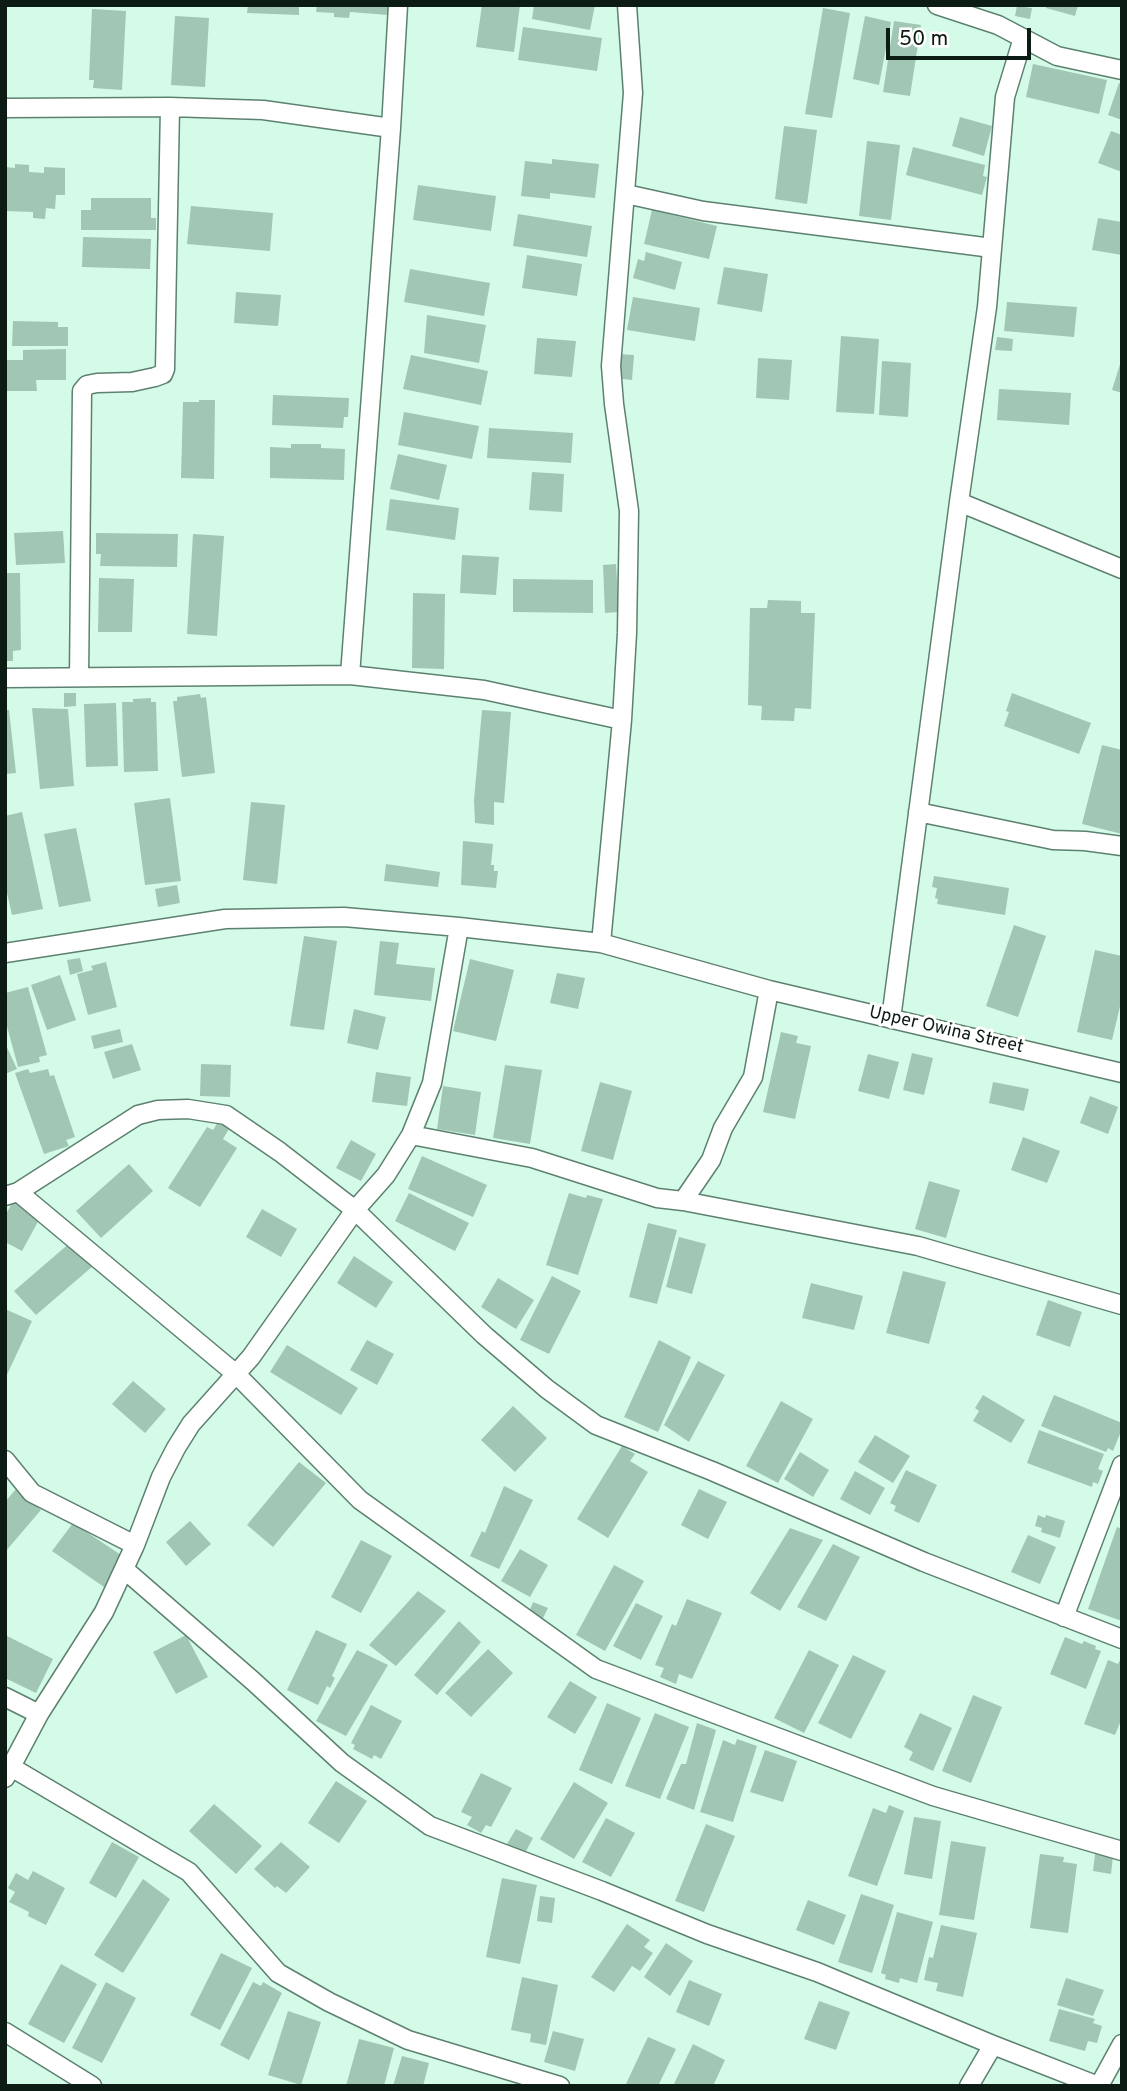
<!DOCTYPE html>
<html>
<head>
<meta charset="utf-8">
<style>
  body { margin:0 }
  #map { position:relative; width:1127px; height:2091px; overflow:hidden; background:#d3fbe7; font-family:Overpass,sans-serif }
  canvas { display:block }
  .frame { position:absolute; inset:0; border:7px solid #0c1b14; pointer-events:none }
  .scale { position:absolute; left:886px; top:28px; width:145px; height:32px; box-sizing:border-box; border:4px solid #0c1b14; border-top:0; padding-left:9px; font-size:21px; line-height:24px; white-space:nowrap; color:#0c1b14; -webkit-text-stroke:5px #fff; paint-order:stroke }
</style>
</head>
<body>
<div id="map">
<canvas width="1127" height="2091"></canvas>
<div class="frame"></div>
<div class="scale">50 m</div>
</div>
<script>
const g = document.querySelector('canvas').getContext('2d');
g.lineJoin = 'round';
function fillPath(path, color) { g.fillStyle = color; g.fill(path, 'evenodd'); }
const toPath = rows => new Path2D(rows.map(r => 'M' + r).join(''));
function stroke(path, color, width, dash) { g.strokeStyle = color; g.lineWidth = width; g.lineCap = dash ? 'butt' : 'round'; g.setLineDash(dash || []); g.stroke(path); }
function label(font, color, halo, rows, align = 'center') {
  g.font = font + ' Overpass,sans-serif'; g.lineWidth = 6; g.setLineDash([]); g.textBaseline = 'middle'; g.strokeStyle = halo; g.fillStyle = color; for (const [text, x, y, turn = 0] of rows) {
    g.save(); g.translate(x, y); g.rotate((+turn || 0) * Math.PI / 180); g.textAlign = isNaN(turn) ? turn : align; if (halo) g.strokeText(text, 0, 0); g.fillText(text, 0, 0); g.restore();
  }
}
fillPath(toPath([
  [248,5,299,5,299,15,247,13],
  [317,5,388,5,388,15,350,12,349,18,334,17,334,13,316,12],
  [482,5,520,5,514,52,476,47],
  [534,5,595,5,590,30,532,19],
  [1047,5,1078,5,1075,16,1046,8],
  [1017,6,1032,8,1030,19,1015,16],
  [823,8,850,13,832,118,805,114],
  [92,9,126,11,122,90,93,88,94,80,89,80],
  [175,16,209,18,205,87,171,85],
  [865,16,891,22,879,85,853,79],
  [894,21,921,25,910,96,883,92],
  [523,27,602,38,597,71,518,60],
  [1033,64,1107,80,1099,114,1026,97],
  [1119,83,1122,84,1122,120,1108,115],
  [960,117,992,126,984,156,952,146],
  [784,126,817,130,807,204,775,199],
  [1111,131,1122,135,1122,172,1098,163],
  [867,141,900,145,891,220,859,216],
  [913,147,985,165,983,176,987,177,982,195,906,175],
  [552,159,599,164,595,198,550,193,550,199,521,196,525,161,552,164],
  [15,164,29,165,29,172,44,173,44,167,65,168,65,195,56,195,55,209,46,208,45,219,33,218,33,212,5,211,5,167,15,168],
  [418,185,496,196,491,231,413,220],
  [91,198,151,198,151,218,156,218,156,230,81,230,81,210,91,210],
  [191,206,273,213,270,251,187,244],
  [652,210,717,226,709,259,644,244],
  [518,214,592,226,587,257,513,246],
  [1098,218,1122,222,1122,255,1092,250],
  [83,237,151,239,150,269,82,267],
  [646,252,682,262,675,290,633,278,638,259,644,261],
  [527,255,582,264,577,296,522,288],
  [724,267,768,274,762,312,717,304],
  [410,269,490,283,484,316,404,302],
  [236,292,281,295,278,326,234,323],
  [633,297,700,308,695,341,627,330],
  [1007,302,1077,307,1074,337,1004,331],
  [427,315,486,325,479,363,424,353],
  [13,321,58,322,58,327,68,327,68,346,12,346],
  [841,336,879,339,874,414,836,412],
  [997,337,1013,339,1012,351,995,350],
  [537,338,576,341,572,377,534,374],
  [66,349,66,380,36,380,37,391,5,391,5,360,23,360,23,350],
  [617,354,634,355,632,380,615,378],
  [411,355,488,371,481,405,403,389],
  [758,358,792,360,789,400,756,398],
  [882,361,911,363,908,417,879,415],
  [1121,361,1122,361,1122,393,1112,390],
  [999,389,1071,393,1069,425,997,420],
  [273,395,349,398,348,417,344,417,343,428,272,425],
  [199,400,215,400,214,479,181,478,183,402,199,402],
  [404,412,479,426,472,459,398,445],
  [489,428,573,433,571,463,487,458],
  [291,444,321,444,321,448,345,449,344,480,270,478,270,447,291,448],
  [398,454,447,465,439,500,390,489],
  [532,472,564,474,562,512,529,510],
  [390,499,459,508,455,540,386,530],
  [63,531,65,563,16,565,14,533],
  [96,533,178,534,177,567,100,566,101,554,96,554],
  [193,534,224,536,217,636,187,634],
  [462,555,499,557,496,595,460,593],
  [616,564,619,612,605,613,603,565],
  [5,573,20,573,21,650,13,651,13,661,5,661],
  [99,578,134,579,132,632,98,632],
  [513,579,593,580,593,613,513,612],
  [413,593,445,594,444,669,412,668],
  [768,600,801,601,801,613,815,613,811,709,795,708,794,721,761,720,762,706,748,705,750,608,767,608],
  [64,693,76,693,76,706,64,707],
  [1012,693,1091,723,1079,754,1004,726,1009,712,1006,711],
  [200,694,201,698,206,697,215,773,182,777,173,701,177,701,177,697],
  [151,698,151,702,156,702,158,771,124,772,122,702,133,702,133,699],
  [116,703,118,766,86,767,84,704],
  [32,708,68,709,74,786,40,789],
  [5,710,9,710,16,773,5,774],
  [482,710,511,712,504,803,494,802,494,825,475,823,474,800],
  [1102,745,1122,750,1122,834,1082,824],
  [170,798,181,881,145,885,134,803],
  [251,802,285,805,277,884,243,880],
  [22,812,43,909,12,915,5,884,5,816],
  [76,828,91,901,59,907,44,834],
  [463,841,493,844,491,865,494,865,494,871,498,871,496,888,461,885],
  [386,864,440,872,438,887,384,881],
  [934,876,1009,888,1005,915,937,904,938,899,935,898,937,888,932,887],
  [177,885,180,903,158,907,155,889],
  [1014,925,1046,936,1018,1017,986,1006],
  [304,936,337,941,324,1030,290,1026],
  [380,941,399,943,396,964,435,968,431,1001,374,995],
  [1095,950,1122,956,1122,998,1112,1040,1077,1032],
  [80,958,83,971,70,975,67,960],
  [470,959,514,970,496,1041,453,1031],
  [106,962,117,1007,88,1015,77,974,93,970,91,966],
  [557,973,585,978,578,1009,550,1003],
  [60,975,76,1020,47,1030,31,985],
  [28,987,47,1055,39,1057,40,1062,18,1067,5,1019,5,993],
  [354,1009,386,1017,378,1050,347,1043],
  [120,1029,123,1042,94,1049,91,1036],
  [781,1032,798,1036,796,1043,811,1046,795,1119,763,1112],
  [5,1043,17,1069,5,1074],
  [132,1044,141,1070,113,1079,104,1052],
  [912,1053,933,1058,924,1095,903,1090],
  [868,1054,899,1062,889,1099,858,1091],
  [201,1064,231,1065,230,1097,200,1096],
  [505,1065,542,1070,530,1144,493,1138],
  [28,1069,30,1073,48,1069,50,1076,54,1075,75,1137,66,1140,69,1146,44,1154,15,1073],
  [376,1072,411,1077,407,1106,372,1102],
  [600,1082,632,1091,613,1160,581,1151],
  [993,1082,1029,1089,1024,1111,989,1103],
  [443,1086,481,1092,475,1135,437,1129],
  [1090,1096,1118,1107,1108,1134,1080,1123],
  [218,1122,229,1129,223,1139,237,1148,200,1207,168,1188,207,1127,213,1130],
  [1023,1137,1060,1151,1047,1183,1011,1170],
  [351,1140,376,1154,361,1181,336,1168],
  [422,1156,487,1185,473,1217,408,1189],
  [129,1164,153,1191,101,1238,76,1211],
  [929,1181,960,1190,946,1238,915,1229],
  [409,1193,469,1223,455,1251,395,1221],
  [569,1193,586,1198,587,1195,603,1199,578,1275,546,1265],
  [13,1201,41,1216,22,1251,5,1242,5,1216],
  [262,1209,297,1229,281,1257,246,1237],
  [648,1223,677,1230,657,1304,629,1297],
  [679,1237,706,1244,692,1294,666,1287],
  [72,1241,93,1266,36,1315,14,1291],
  [354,1256,393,1282,376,1308,337,1283],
  [903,1271,946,1282,929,1344,886,1333],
  [552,1276,581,1291,549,1354,520,1340],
  [498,1278,534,1300,516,1329,481,1307],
  [811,1283,863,1296,854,1330,802,1318],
  [1048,1300,1082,1312,1070,1347,1036,1335],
  [5,1309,32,1321,5,1379],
  [367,1340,394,1354,377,1385,350,1370],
  [659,1340,691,1357,658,1432,624,1417],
  [287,1345,358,1388,341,1415,270,1372],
  [698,1361,725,1375,689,1442,664,1425],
  [133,1381,166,1409,145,1433,112,1404],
  [983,1395,1025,1420,1011,1443,973,1421,979,1411,975,1408],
  [1054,1395,1122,1423,1122,1429,1113,1451,1108,1448,1106,1452,1041,1426],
  [781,1401,813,1419,778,1483,746,1466],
  [513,1406,547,1438,515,1472,481,1440],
  [1039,1430,1104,1454,1098,1469,1103,1471,1098,1484,1093,1482,1092,1487,1027,1463],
  [875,1435,910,1456,893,1483,858,1462],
  [622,1446,635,1454,630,1461,648,1472,608,1538,577,1519],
  [800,1452,829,1470,813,1497,784,1479],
  [299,1462,326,1483,273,1547,247,1525],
  [906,1470,937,1485,919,1523,894,1511,896,1506,890,1503],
  [855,1471,885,1488,870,1515,840,1499],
  [504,1486,533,1500,499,1569,470,1556,482,1531,485,1533],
  [16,1489,41,1510,5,1552,5,1502],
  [699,1489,727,1502,708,1539,681,1525],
  [1038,1515,1045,1518,1046,1515,1065,1521,1060,1538,1041,1532,1042,1528,1035,1526],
  [190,1521,211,1544,186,1566,166,1542],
  [73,1523,124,1557,104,1587,52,1551],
  [1117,1527,1122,1529,1122,1621,1088,1609],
  [790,1528,823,1540,780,1611,750,1593],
  [1028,1535,1056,1547,1040,1584,1011,1572],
  [361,1540,392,1556,361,1613,331,1597],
  [833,1544,860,1557,826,1621,797,1607],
  [520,1549,548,1565,530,1597,501,1581],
  [614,1565,644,1581,605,1651,576,1635],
  [418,1591,446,1611,396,1666,369,1645],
  [687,1599,722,1613,692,1679,679,1674,676,1684,660,1677,664,1668,655,1665,672,1624,676,1626],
  [533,1602,548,1608,542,1620,528,1615],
  [636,1603,663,1616,641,1660,613,1646],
  [459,1621,481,1642,437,1695,414,1675],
  [316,1630,347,1644,332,1676,335,1678,330,1688,327,1686,318,1705,287,1690],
  [5,1635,53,1659,36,1693,5,1678],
  [186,1635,208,1677,176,1694,153,1652],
  [1065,1637,1082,1644,1084,1641,1096,1646,1095,1649,1101,1651,1086,1689,1050,1674],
  [488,1649,513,1673,471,1717,445,1693],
  [357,1650,388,1665,346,1736,316,1721],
  [809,1650,839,1665,804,1733,774,1718],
  [853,1655,886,1671,851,1739,818,1723],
  [1122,1656,1122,1718,1115,1735,1084,1724,1108,1660,1118,1664],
  [570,1681,597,1697,575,1734,547,1717],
  [973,1695,1002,1707,971,1783,942,1771],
  [607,1703,641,1718,612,1784,579,1770],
  [371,1705,402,1721,381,1759,374,1755,372,1759,353,1749,355,1745,351,1743],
  [655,1713,689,1727,660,1799,625,1786],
  [920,1713,952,1728,933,1771,909,1760,913,1752,904,1747],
  [697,1723,716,1730,694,1810,666,1799,681,1764,686,1764],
  [737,1739,757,1746,733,1822,700,1812,723,1740,735,1745],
  [765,1750,797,1761,783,1802,750,1792],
  [481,1773,512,1788,491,1827,486,1825,481,1833,467,1825,472,1817,461,1812],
  [336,1781,367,1801,339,1843,308,1823],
  [574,1782,608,1803,574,1859,540,1839],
  [214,1804,262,1846,236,1874,189,1831],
  [889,1805,904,1811,877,1886,848,1876,873,1808,886,1813],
  [914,1817,941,1821,932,1879,904,1874],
  [606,1818,635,1833,611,1877,582,1862],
  [706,1824,735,1836,704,1912,675,1901],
  [516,1829,533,1838,525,1853,507,1844],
  [951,1841,986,1847,974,1920,939,1915],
  [112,1842,139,1857,116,1898,89,1883],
  [281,1842,310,1867,286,1893,277,1886,275,1888,254,1869],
  [1040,1854,1064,1857,1063,1862,1077,1864,1068,1933,1030,1928],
  [1095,1854,1113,1856,1111,1874,1093,1871],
  [33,1871,65,1888,46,1925,28,1916,29,1912,9,1902,15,1892,8,1888,16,1873,28,1880],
  [502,1878,537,1885,520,1964,486,1957],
  [143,1879,170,1899,123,1973,94,1955],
  [861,1894,894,1905,872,1973,838,1962],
  [540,1896,555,1898,552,1923,537,1921],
  [808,1900,846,1915,834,1945,796,1930],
  [897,1912,933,1922,917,1983,900,1978,899,1983,885,1979,886,1975,881,1973],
  [627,1924,650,1940,644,1947,653,1953,640,1971,632,1966,614,1992,591,1977],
  [941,1925,977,1933,963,1997,936,1991,938,1983,924,1980,929,1957,933,1958],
  [666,1943,693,1961,670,1996,644,1977],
  [221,1953,252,1968,220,2030,190,2015],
  [61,1964,97,1984,64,2043,28,2024],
  [522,1977,558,1985,546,2045,530,2042,531,2034,511,2030],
  [1066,1978,1104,1990,1093,2016,1057,2005],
  [689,1980,722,1994,709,2026,676,2012],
  [106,1982,136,1998,102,2063,72,2048],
  [253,1982,261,1986,263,1982,282,1993,249,2060,220,2045],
  [819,2001,850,2012,836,2050,804,2039],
  [1059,2009,1095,2019,1093,2023,1102,2026,1097,2043,1088,2041,1085,2051,1049,2041],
  [288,2011,321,2022,301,2085,268,2075],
  [553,2031,584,2039,575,2071,544,2062],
  [648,2037,676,2049,658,2086,625,2086],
  [359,2039,394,2048,384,2086,346,2086],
  [693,2044,725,2060,713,2086,673,2086],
  [402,2056,429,2063,423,2086,393,2086]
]), '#a1c7b4');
const minor = toPath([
  [937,5,998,25,1057,56,1122,70],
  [5,108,170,107,263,110,391,128],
  [626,194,703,211,992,248],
  [959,502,1122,569],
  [350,675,391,128,398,5],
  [79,677,82,391,87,385,97,383,132,382,155,377,163,374,165,369,170,107],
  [5,678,350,675,484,690,622,720],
  [918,812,1053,840,1085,841,1122,846],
  [601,943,622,720,627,633,629,511,614,404,611,366,633,93,627,5],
  [5,953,225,919,344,917,459,927,601,943,769,990,1122,1073],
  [891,1019,959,502,987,307,1005,97,1023,38],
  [411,1135,532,1158,657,1198,683,1201,711,1160,723,1128,753,1077,769,990],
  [18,1192,236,1374,360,1500,596,1669,933,1796,1122,1851],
  [5,1196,18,1192,138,1115,158,1110,188,1109,226,1115,280,1152,355,1210,484,1335,547,1389,596,1425,712,1471,924,1562,1122,1639],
  [683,1201,918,1246,1122,1305],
  [5,1460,32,1493,135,1545],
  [124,1569,253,1681,342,1763,430,1826,602,1891,707,1934,817,1972,993,2045,1098,2086],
  [1064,1617,1122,1465],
  [5,1697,39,1714],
  [11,1767,189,1872,278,1973,329,2002,408,2040,560,2086],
  [5,1778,39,1714,104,1612,135,1545,161,1477,176,1448,191,1424,251,1357,355,1210,386,1175,411,1135,432,1083,459,927],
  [5,2032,92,2086],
  [969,2086,993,2045],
  [1099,2086,1122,2044]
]);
stroke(minor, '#5d8170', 21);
stroke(minor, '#fff', 18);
label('18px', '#0c1b14', '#fff', [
  ["Upper Owina Street",946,1031,13]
]);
</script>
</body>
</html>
